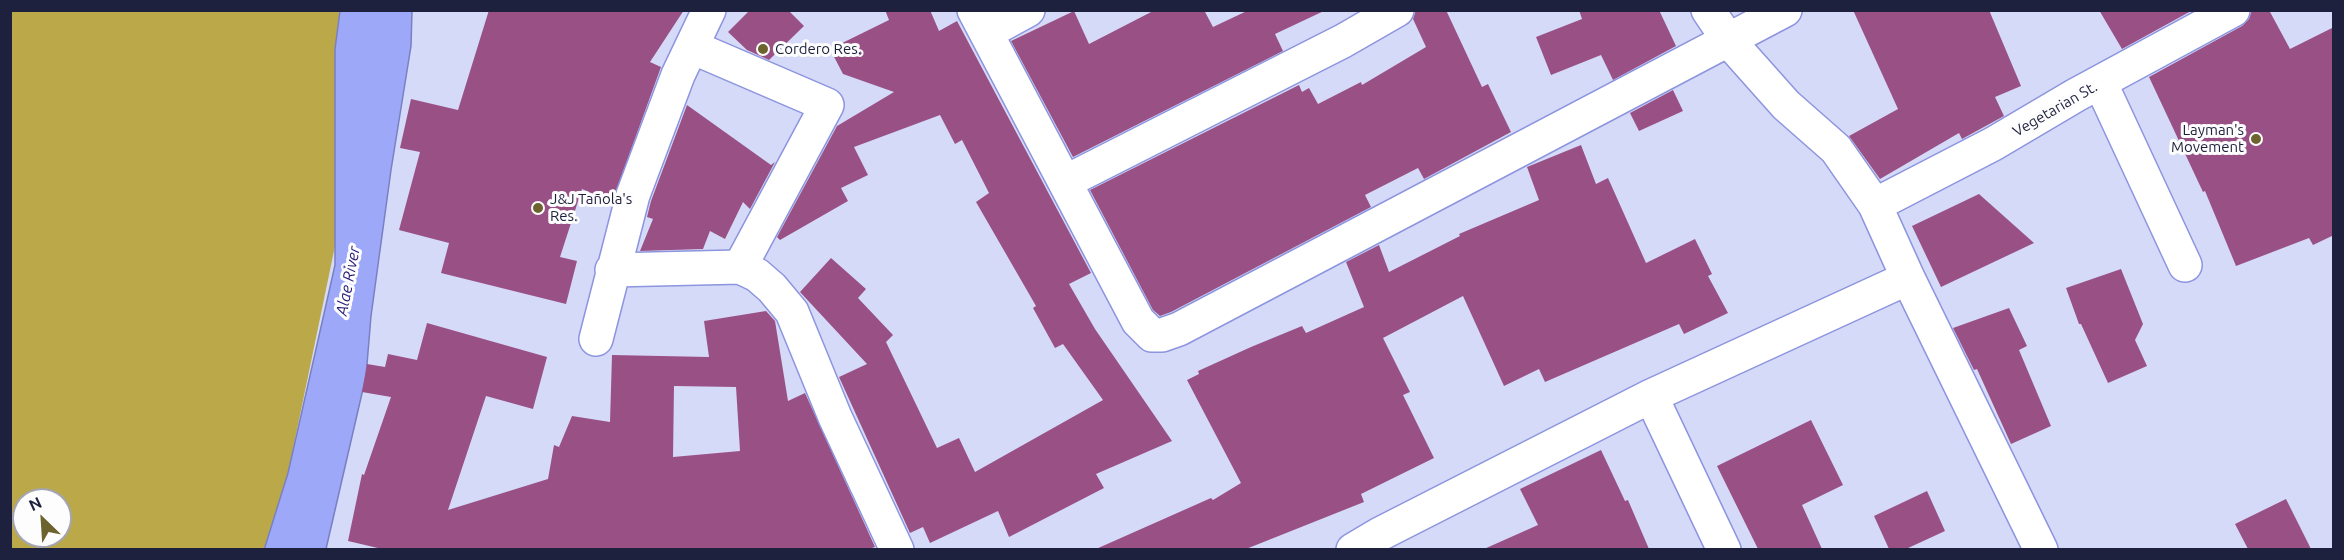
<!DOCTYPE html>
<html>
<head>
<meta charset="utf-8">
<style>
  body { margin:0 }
  #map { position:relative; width:2344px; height:560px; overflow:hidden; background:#d5daf9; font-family:Ubuntu,sans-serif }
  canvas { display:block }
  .frame { position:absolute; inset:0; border:12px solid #1e213e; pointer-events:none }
  .north { position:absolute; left:12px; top:488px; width:60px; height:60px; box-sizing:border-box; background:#fdfdfd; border:2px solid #a4a5b1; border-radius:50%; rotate:335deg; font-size:16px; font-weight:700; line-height:24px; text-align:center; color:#1e213e }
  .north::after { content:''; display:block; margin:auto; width:21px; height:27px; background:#6d632f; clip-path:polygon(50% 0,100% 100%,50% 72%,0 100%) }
</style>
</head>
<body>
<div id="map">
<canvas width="2344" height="560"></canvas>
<div class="frame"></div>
<div class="north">N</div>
</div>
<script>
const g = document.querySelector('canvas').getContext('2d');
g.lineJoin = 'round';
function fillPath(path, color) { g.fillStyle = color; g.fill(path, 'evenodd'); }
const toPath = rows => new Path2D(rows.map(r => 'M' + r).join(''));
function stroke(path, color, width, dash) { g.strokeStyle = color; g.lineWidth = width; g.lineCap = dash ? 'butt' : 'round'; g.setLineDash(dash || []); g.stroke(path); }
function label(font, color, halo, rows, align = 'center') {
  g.font = font + ' Ubuntu,sans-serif'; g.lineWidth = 6; g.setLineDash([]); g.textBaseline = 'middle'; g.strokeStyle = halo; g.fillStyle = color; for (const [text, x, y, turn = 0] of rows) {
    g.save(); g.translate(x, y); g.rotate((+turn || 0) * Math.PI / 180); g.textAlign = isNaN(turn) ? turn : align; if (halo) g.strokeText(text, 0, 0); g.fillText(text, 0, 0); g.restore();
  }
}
fillPath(toPath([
  [10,11,340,11,335,49,335,246,288,473,264,549,11,549],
  [24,500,60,500,60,536,24,536]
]), '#bba849');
const water = toPath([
  [340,11,412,11,411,46,391,170,371,316,366,376,326,549,264,550,288,473,335,265,335,49,340,11]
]);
fillPath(water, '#9ea8f9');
stroke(water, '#7880c1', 1.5);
fillPath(toPath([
  [489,10,684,10,650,62,661,67,612,202,582,189,560,257,577,261,566,304,441,273,449,243,399,230,420,152,400,148,411,99,458,110],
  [750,10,788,10,804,26,769,60,747,50,728,32],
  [885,10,930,10,939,31,957,21,1091,273,1069,284,1095,329,1172,441,1096,474,1104,488,1009,537,998,511,930,543,923,527,910,533,839,377,867,364,800,292,831,258,866,289,858,298,893,335,886,342,937,448,959,438,975,472,1103,400,1063,344,1055,348,1033,308,1036,306,976,202,989,193,962,140,955,144,940,115,854,147,868,175,841,188,848,201,780,240,777,237,837,126,894,92,843,74,830,49,889,20],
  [1155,10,1204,10,1213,27,1249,10,1326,10,1275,34,1283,51,1073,157,1011,41,1074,11,1089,44],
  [1416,10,1446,10,1482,87,1488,84,1511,132,1424,179,1418,168,1365,195,1371,207,1171,312,1160,316,1153,310,1090,190,1299,85,1302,92,1309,88,1318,104,1361,82,1362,85,1426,47,1413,19],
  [1579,10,1659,10,1676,46,1613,80,1601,55,1551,75,1536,37,1582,19],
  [1853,10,1989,10,2021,86,1995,97,2004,116,1962,139,1959,133,1880,179,1849,136,1898,109],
  [2099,10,2193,10,2122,49],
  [2252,10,2269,10,2290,49,2334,27,2334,235,2313,245,2309,238,2236,266,2205,191,2203,192,2149,77,2242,26,2249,19],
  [1673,90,1683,111,1639,131,1630,113],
  [687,105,771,165,775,162,750,209,743,202,725,239,710,231,703,249,640,251,653,219,647,217,651,201],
  [1581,145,1596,184,1608,178,1646,263,1695,239,1712,274,1708,276,1728,313,1684,334,1679,324,1545,382,1539,369,1504,386,1463,296,1383,338,1410,392,1403,395,1434,458,1361,494,1364,502,1246,549,1096,549,1211,498,1213,500,1241,483,1187,380,1199,374,1198,371,1251,347,1302,326,1306,333,1364,307,1346,262,1379,245,1389,272,1460,236,1459,234,1539,200,1527,167],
  [1979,194,2034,243,1941,287,1912,226],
  [2121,269,2143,324,2135,340,2147,366,2108,383,2081,324,2079,324,2066,288],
  [2009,308,2027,346,2019,350,2051,426,2011,444,1977,369,1974,370,1953,328],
  [766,311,775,321,788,401,805,393,875,547,869,549,382,549,348,541,362,474,364,475,391,397,362,392,367,364,385,367,388,354,417,360,427,323,547,357,533,409,486,396,448,510,548,479,554,445,559,447,572,416,610,422,612,355,709,357,704,321],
  [674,386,736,387,740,451,673,457],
  [1811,420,1843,485,1802,505,1822,549,1758,549,1717,466],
  [1601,450,1625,501,1628,500,1649,549,1484,549,1538,525,1520,489],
  [1927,491,1945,531,1906,549,1889,549,1874,516],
  [2286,499,2311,549,2248,549,2235,524]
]), '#995185');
const street = toPath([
  [974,10,1138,321,1152,335,1162,335,1179,329,1785,10],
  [1708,10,1729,41,1786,105,1836,149,1875,205,1908,278,2041,550],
  [986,33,1028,10],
  [692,47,827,105,740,267],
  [2100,82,2185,265],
  [1065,182,1343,41,1397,10],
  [1875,205,1993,144,2076,95,2233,10],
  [612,270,740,267,757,275,772,288,792,312,835,417,897,550],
  [596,339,633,195,678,75,709,10],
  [1651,396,1724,550],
  [1353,550,1380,534,1651,396,1908,278]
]);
stroke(street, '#8c95de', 36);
stroke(street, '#fff', 33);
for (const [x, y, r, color] of [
  [763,49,6,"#6d632f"],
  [2256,139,6,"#6d632f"],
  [538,208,6,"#6d632f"]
]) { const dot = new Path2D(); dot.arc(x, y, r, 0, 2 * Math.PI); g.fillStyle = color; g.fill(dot); stroke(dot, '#fdfdfd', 2); }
label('15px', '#1e213e', '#fdfdfd', [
  ["Cordero Res.",775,49],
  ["Layman's",2244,130,"right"],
  ["Movement",2244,147,"right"],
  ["J&J Tañola's",550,199],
  ["Res.",550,216]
], 'left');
label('15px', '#1e213e', '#fdfdfd', [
  ["Vegetarian St.",2055,109,-30]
]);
label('italic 16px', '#241a75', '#fdfdfd', [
  ["Alae River",348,281,-79]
]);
</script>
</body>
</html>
